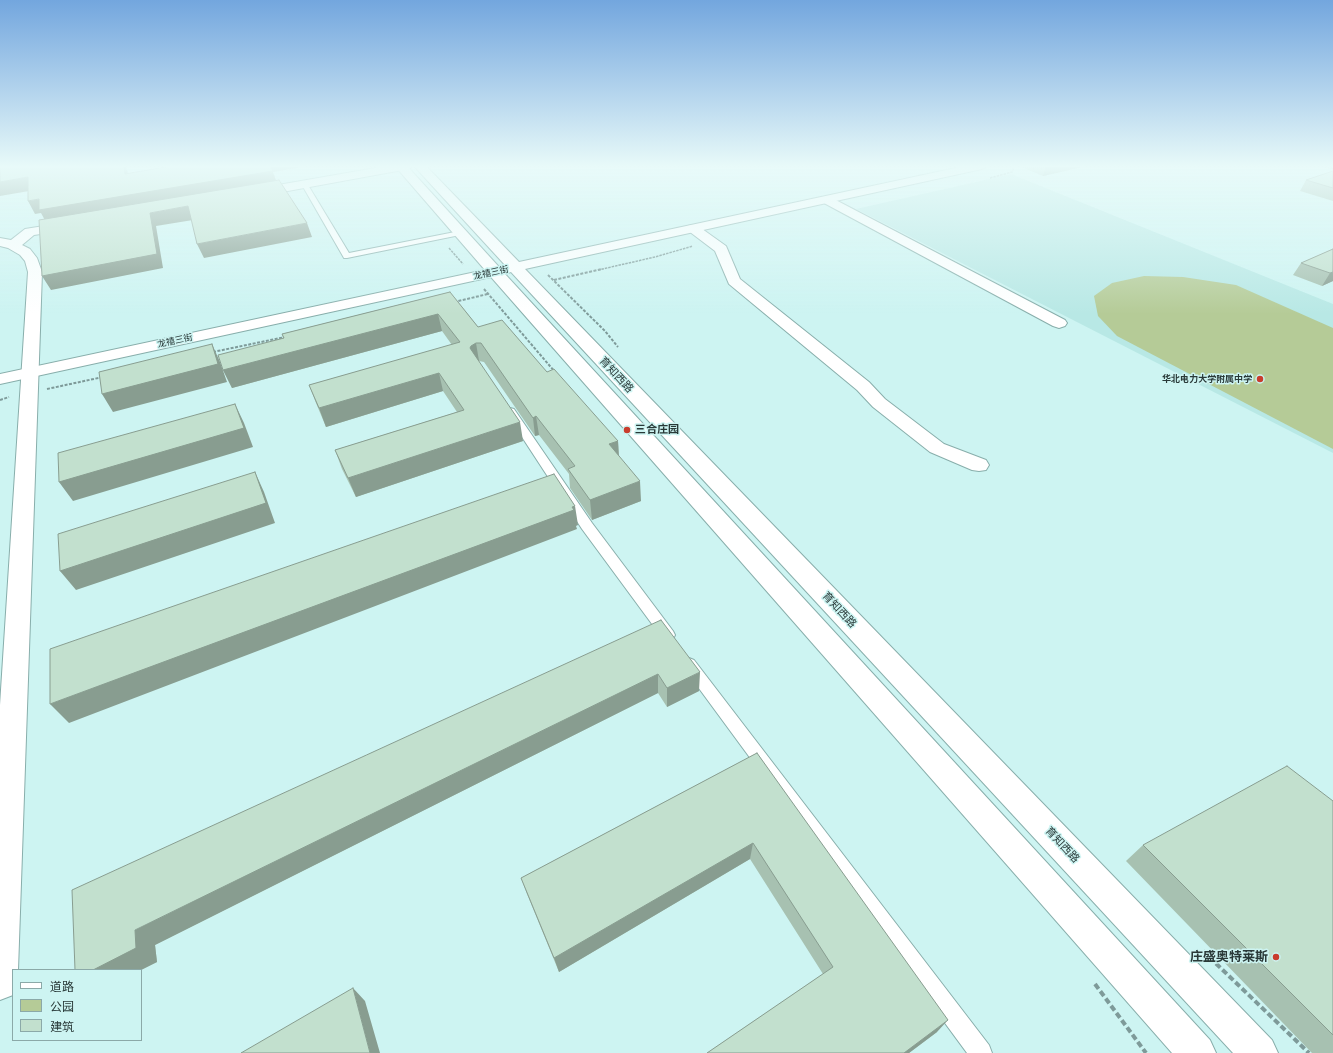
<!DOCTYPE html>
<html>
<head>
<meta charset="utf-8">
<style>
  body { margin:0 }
  #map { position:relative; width:1333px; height:1053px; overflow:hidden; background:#cdf4f2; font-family:Montserrat,"Noto Sans SC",sans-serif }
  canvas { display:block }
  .legend { position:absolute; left:12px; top:969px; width:130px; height:72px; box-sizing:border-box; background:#cdf4f2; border:1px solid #8ba9a8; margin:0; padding:5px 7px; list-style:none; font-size:12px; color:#293938 }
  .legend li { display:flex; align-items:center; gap:8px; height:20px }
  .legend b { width:20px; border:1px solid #8ba9a8 }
</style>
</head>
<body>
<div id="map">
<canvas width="1333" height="1053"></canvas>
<ul class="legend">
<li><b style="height:5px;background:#fff"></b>道路</li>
<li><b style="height:11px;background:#b5cb97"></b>公园</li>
<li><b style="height:11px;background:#c2e0ce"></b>建筑</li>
</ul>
</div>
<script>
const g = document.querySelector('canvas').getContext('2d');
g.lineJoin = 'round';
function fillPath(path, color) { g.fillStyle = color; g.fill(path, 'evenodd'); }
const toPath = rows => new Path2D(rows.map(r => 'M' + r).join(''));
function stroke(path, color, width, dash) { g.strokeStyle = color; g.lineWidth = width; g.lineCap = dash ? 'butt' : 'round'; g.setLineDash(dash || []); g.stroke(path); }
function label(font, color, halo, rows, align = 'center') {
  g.font = font + ' Montserrat,"Noto Sans SC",sans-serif'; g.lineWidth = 3; g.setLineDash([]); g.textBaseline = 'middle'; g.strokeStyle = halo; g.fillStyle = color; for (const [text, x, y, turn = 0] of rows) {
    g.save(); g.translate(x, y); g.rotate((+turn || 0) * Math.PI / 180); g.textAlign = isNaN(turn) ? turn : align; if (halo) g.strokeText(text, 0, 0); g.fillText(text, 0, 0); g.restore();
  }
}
fillPath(toPath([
  [1011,174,1333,304,1333,453,856,209]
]), '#b8e8e5');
fillPath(toPath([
  [1144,276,1183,277,1236,285,1333,328,1333,449,1117,336,1098,316,1094,296,1112,283]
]), '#b5cb97');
const service = toPath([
  [305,183,308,185,349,253,460,231,464,233,460,235,347,258,344,258,302,185,305,183],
  [510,408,514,409,592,523,673,631,675,635,673,639,668,641,663,639,582,529,505,411,510,408],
  [689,658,694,660,989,1045,992,1053,967,1053,684,668,681,664,684,660,689,658]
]);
const minor = toPath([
  [387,166,413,166,408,169,255,197,251,196,249,193,251,190,255,189,387,166],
  [828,196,1065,320,1067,323,1065,326,1059,328,1053,326,824,203,822,200,824,197,828,196],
  [69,222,74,223,76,226,74,229,34,235,22,245,30,249,37,258,42,272,18,970,13,970,13,995,0,1000,0,705,28,272,25,261,20,255,8,248,0,246,0,238,11,240,25,229,69,222],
  [693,225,698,226,726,246,740,279,869,382,885,399,944,444,986,460,989,465,986,470,979,471,972,470,930,452,873,407,857,390,729,284,715,251,686,229,688,226,693,225]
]);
const tertiary = toPath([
  [395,166,407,166,499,267,505,265,414,166,426,166,519,262,965,166,987,166,982,169,525,269,1272,1040,1278,1053,1233,1053,511,272,505,274,1210,1040,1216,1053,1172,1053,491,277,0,384,0,374,485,270,395,166]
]);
stroke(service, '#88aeab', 2);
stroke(minor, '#88aeab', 2);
stroke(tertiary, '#88aeab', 2);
stroke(toPath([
  [1324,166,1333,169],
  [990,178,1012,172,1015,166],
  [449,248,463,264],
  [598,270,655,257,693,246]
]), '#7e9a99', 1.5, [2.5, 1]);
stroke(toPath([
  [548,275,605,331,618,347],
  [554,280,602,269],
  [484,289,555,372],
  [454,302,488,294],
  [213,352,285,337],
  [47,389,103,377],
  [0,400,9,397]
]), '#7e9a99', 2, [3, 1.5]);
stroke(toPath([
  [1203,951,1309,1053],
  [1095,984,1146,1053]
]), '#7e9a99', 4, [6, 3]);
fillPath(service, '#fff');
fillPath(minor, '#fff');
fillPath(tertiary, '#fff');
fillPath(toPath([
  [1019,166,1086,166,1043,176],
  [1333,171,1333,201,1300,191,1306,180],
  [1333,249,1333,281,1322,286,1293,275,1301,263],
  [450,292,478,327,547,372,618,441,619,456,641,501,592,520,570,488,569,474,539,435,535,436,484,362,479,361,523,441,356,497,342,469,335,450,457,412,443,391,326,427,316,403,309,385,452,345,442,331,232,388,223,370,283,338,282,334],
  [661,620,699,691,667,707,658,693,155,945,157,962,141,970,75,970],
  [757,753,937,1032,909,1053,707,1053,823,974,750,859,559,972,527,894,521,878],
  [1333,801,1333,1053,1312,1053,1126,861,1143,845]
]), '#a7c1b1');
fillPath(toPath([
  [124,166,126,166,131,186,125,174],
  [268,166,308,166,273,172,277,183,47,224,41,213,35,214,28,201],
  [1046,166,1086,166,1043,176],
  [28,177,35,190,0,196,0,182],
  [188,206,193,220,156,226,163,268,51,290,42,276,150,213],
  [307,223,312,237,204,258,197,244],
  [1333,272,1333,281,1322,286,1330,273],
  [438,314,442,331,232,388,223,370],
  [476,343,479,361,474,364,470,348,471,346],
  [212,344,220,362,227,382,113,412,102,394],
  [439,373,443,391,326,427,319,408],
  [235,404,244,423,253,447,73,501,59,482],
  [536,416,539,435,535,436,533,418],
  [520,422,523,441,356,497,348,478],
  [618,441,619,460,609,444],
  [255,472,264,492,275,523,76,590,60,571],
  [640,481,641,501,592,520,590,500],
  [575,506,578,525,576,526,577,529,69,723,50,704],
  [700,672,699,691,667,707,667,688],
  [658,674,658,693,155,945,157,962,141,970,93,970,135,930],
  [753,843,750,859,559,972,554,958],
  [353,988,365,1001,380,1053,370,1053],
  [948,1020,937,1032,909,1053,904,1053]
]), '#889d90');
const building = toPath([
  [0,166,124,166,125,174,171,166,270,166,273,171,39,210,39,199,28,201,28,177,0,182,0,166],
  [1333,171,1333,188,1306,180,1333,171],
  [279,180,307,223,197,244,188,206,150,213,157,254,42,276,39,220,279,180],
  [1333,249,1333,272,1330,273,1301,263,1333,249],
  [450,292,478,327,502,320,547,372,554,369,618,441,609,444,640,481,590,500,568,469,575,466,536,416,533,418,481,343,476,343,471,346,470,348,520,422,348,478,335,450,464,410,439,373,319,408,309,385,460,342,438,314,223,370,218,355,284,338,282,334,450,292],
  [212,344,218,364,102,394,99,372,212,344],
  [235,404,244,428,59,482,58,453,235,404],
  [255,472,266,503,60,571,58,534,255,472],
  [554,474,575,506,572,507,574,510,50,704,50,649,554,474],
  [661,620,700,672,667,688,658,674,135,930,136,948,93,970,75,970,72,890,661,620],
  [757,753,948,1020,904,1053,707,1053,833,967,753,843,554,958,521,878,757,753],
  [1287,766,1333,801,1333,1035,1143,845,1287,766],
  [353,988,370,1053,241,1053,353,988]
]);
fillPath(building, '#c2e0ce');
stroke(building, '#889d90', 1);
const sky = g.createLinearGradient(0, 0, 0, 314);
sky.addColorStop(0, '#73a6de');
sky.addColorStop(0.53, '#e8faf9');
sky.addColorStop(1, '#e8faf900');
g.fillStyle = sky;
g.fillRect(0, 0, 1333, 314);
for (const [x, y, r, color] of [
  [1260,379,4,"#c93c2d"],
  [627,430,4,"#c93c2d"],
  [1276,957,4,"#c93c2d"]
]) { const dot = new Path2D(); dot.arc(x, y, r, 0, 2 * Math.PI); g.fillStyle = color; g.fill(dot); stroke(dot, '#cdf4f2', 1.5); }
label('9px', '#293938', '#cdf4f2', [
  ["龙禧三街",491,273,-12],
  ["龙禧三街",175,341,-12]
]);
label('bold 9px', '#293938', '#cdf4f2', [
  ["华北电力大学附属中学",1252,379]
], 'right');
label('11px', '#293938', '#cdf4f2', [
  ["育知西路",616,375,47],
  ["育知西路",839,610,47],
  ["育知西路",1062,845,47]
]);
label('bold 11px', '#293938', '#cdf4f2', [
  ["三合庄园",635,430]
], 'left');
label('bold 13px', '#293938', '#cdf4f2', [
  ["庄盛奥特莱斯",1268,957]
], 'right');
</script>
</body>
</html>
